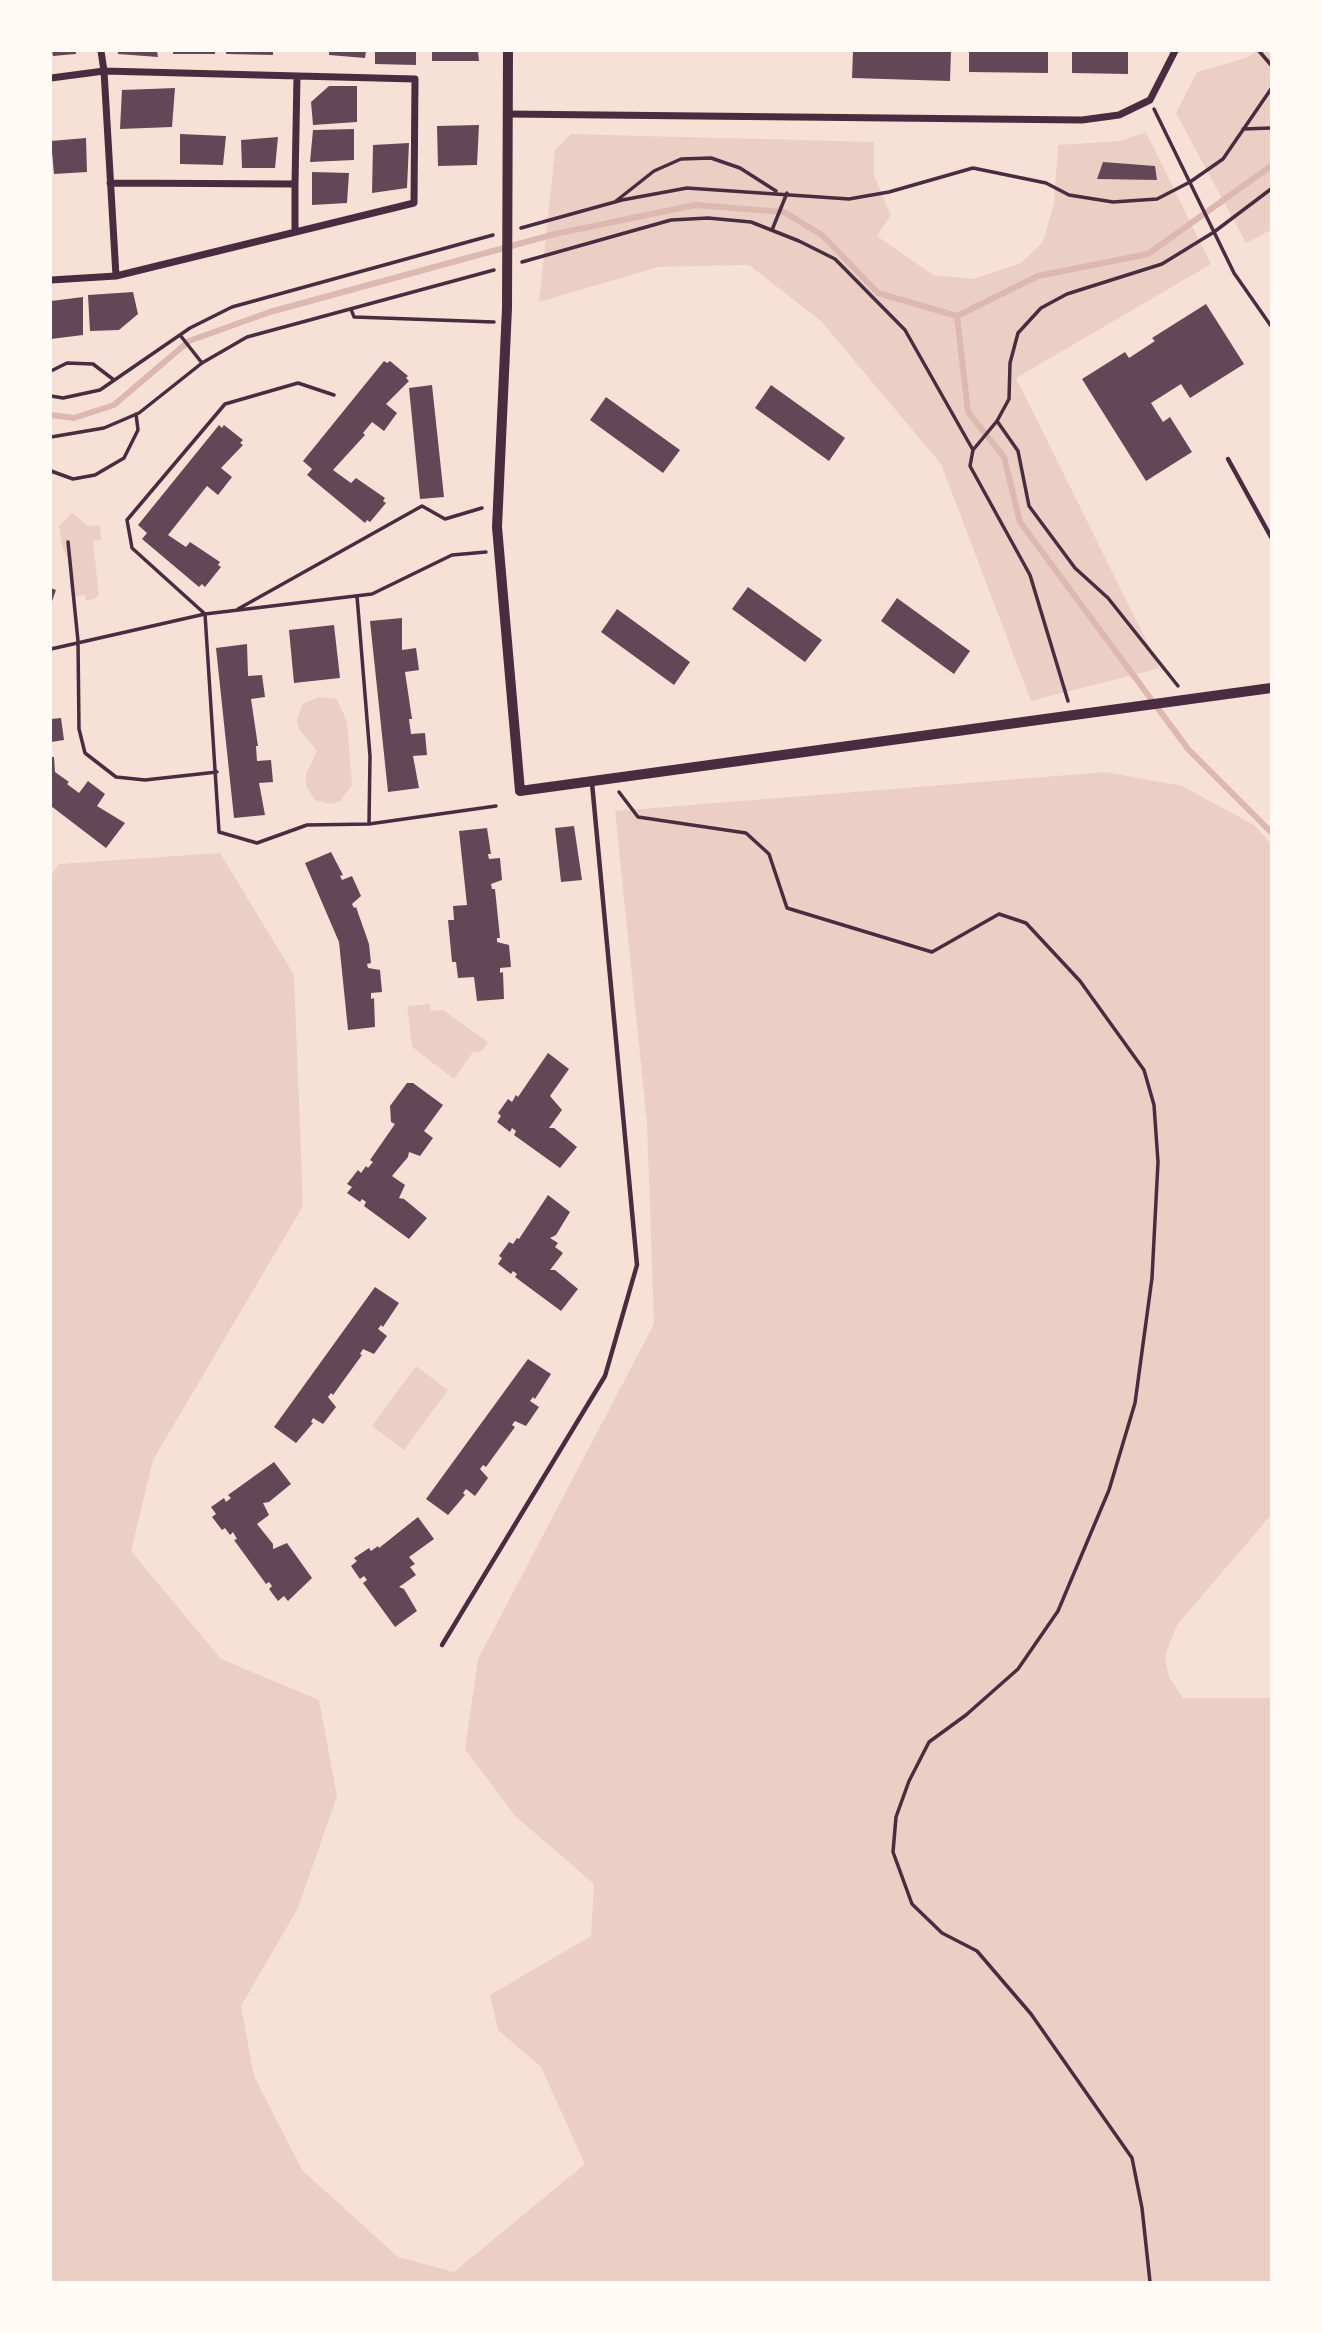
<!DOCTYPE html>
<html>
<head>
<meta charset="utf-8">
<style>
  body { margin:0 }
  #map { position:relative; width:1322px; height:2333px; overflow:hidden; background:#f7e1d7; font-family:"Source Sans 3",sans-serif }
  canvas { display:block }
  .frame { position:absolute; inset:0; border:52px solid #fffaf5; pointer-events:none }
</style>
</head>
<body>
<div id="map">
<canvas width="1322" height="2333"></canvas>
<div class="frame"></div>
</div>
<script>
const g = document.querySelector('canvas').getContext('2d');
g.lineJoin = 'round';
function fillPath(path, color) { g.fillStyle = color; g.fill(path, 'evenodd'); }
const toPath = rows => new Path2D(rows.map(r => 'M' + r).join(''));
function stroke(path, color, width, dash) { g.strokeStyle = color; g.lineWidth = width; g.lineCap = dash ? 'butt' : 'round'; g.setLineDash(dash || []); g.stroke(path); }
fillPath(toPath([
  [1256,51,1271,51,1271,230,1246,243,1176,113,1197,72,1249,57],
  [1146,132,1211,264,1016,378,1160,668,1031,701,941,464,821,321,749,265,658,267,539,302,555,150,571,134,874,142,874,176,891,215,877,236,933,275,973,279,1021,263,1043,242,1054,203,1058,145,1120,141],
  [72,513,88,526,100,525,101,540,93,541,99,595,95,599,86,601,85,595,75,596,71,565,62,546,59,526],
  [319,697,337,699,347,722,352,785,340,801,331,804,315,800,306,786,306,774,317,751,299,729,297,721,302,704],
  [1106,772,1182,786,1254,825,1271,844,1271,1515,1177,1625,1165,1656,1169,1677,1183,1698,1271,1698,1271,2282,51,2282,51,875,59,864,220,853,294,975,303,1206,153,1460,131,1551,221,1659,319,1700,337,1796,298,1908,241,2006,254,2076,302,2170,398,2257,454,2272,585,2164,541,2067,498,2030,490,1995,591,1936,594,1884,515,1816,465,1749,478,1659,654,1324,647,1123,615,811],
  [430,1004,431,1011,443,1010,488,1042,482,1051,473,1052,454,1079,412,1047,407,1006],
  [416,1366,448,1390,404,1450,372,1426]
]), '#ebcfc5');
stroke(toPath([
  [957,316,968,412,1004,457,1020,522,1188,749,1271,832],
  [51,415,74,418,114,405,189,341,270,312,555,234,695,205,784,212,822,235,878,293,957,316,1038,276,1148,254,1271,166]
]), '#dcb8b0', 6);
fillPath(toPath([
  [52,51,76,51,76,54,53,56],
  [118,51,157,51,158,57,118,54],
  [173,51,215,51,215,54,173,54],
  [226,51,273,51,273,55,226,54],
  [329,51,366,51,365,58,329,55],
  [375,51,416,51,416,65,375,64],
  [432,51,478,51,479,61,432,61],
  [853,51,951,51,950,81,852,78],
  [969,51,1048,51,1048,73,969,72],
  [1072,51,1128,51,1128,74,1072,73],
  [329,86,357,86,357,122,313,125,311,102],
  [175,88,172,127,120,129,122,90],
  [479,125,477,165,438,166,437,126],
  [354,129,354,160,310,162,313,130],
  [180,134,226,136,223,165,180,164],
  [278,137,275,168,242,168,241,140],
  [86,138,87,172,54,174,51,141],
  [409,143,407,188,372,193,373,145],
  [1103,162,1155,166,1157,180,1097,179],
  [312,172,349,173,347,203,312,205],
  [133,292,138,314,119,330,90,331,88,295],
  [83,297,83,335,51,339,51,301],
  [1206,304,1244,364,1190,398,1181,384,1151,403,1163,422,1170,417,1192,452,1146,481,1082,379,1125,352,1129,358,1155,341,1152,338],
  [384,361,387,363,390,361,408,376,406,378,409,381,386,404,397,413,384,431,372,422,363,433,365,435,333,470,351,483,356,478,385,498,383,501,386,503,370,522,367,520,365,523,307,475,312,469,303,461],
  [432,385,444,497,420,499,409,388],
  [771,385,845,438,829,461,755,408],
  [606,397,680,450,663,473,590,420],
  [219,425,222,428,224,425,243,440,240,443,243,445,221,468,232,477,218,495,207,486,168,535,186,547,190,542,220,562,218,565,221,567,205,587,202,584,199,587,142,539,147,533,138,525],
  [748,587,822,640,805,662,732,609],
  [51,588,56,590,51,604],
  [897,598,970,651,954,674,881,621],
  [617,609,690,662,674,685,601,632],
  [402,618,402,650,416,648,419,670,405,672,412,719,409,719,411,734,425,733,427,755,413,756,419,788,388,792,370,621],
  [334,625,340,678,294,683,289,630],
  [247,644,248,676,262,675,265,697,251,699,258,746,256,746,257,761,271,760,273,782,259,783,265,815,234,818,216,648],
  [61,718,64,740,51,742,51,719],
  [51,757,54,757,55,772,69,782,67,784,79,793,88,781,105,794,97,806,125,823,106,848,51,806],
  [574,826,582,880,561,882,555,828],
  [487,828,491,854,488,854,489,859,500,858,502,880,491,884,492,889,495,889,500,938,497,938,497,942,509,945,511,967,500,968,500,973,503,972,504,999,477,1001,474,977,458,978,456,962,452,962,448,920,454,920,453,906,467,905,459,831],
  [331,852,343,875,340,876,342,880,352,876,361,896,352,904,354,908,356,907,369,944,371,963,367,964,368,968,380,970,382,992,371,993,371,999,374,998,375,1027,348,1030,339,942,305,863],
  [548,1053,569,1069,550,1096,562,1110,549,1128,554,1128,577,1147,560,1168,514,1135,516,1131,512,1128,510,1132,497,1122,501,1116,498,1113,508,1099,512,1102,516,1095,518,1097],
  [407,1083,413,1083,443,1105,424,1131,433,1138,420,1156,409,1152,408,1157,392,1176,405,1185,399,1198,404,1199,427,1218,409,1239,364,1206,366,1202,362,1199,360,1202,347,1193,352,1187,347,1184,358,1170,361,1173,366,1166,368,1168,373,1162,370,1160,395,1124,391,1122,390,1106],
  [548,1195,570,1212,556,1235,550,1238,558,1243,555,1247,563,1253,550,1270,555,1270,578,1289,561,1311,515,1277,517,1274,513,1271,511,1274,498,1264,502,1258,499,1256,509,1242,513,1244,517,1238,519,1239],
  [375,1287,399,1303,383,1327,381,1325,378,1329,387,1336,374,1354,363,1349,360,1354,362,1355,333,1395,331,1393,328,1397,336,1407,323,1424,313,1418,311,1422,313,1423,296,1443,274,1427],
  [528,1359,551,1374,535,1399,533,1397,530,1401,539,1407,526,1426,515,1421,512,1425,515,1427,486,1467,483,1465,480,1469,488,1478,475,1496,466,1489,463,1493,465,1495,448,1515,426,1499],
  [274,1462,291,1484,269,1502,263,1503,269,1515,257,1524,273,1544,273,1549,287,1543,312,1578,288,1601,284,1596,278,1601,269,1589,272,1586,269,1582,266,1584,234,1540,237,1539,233,1532,230,1535,225,1528,222,1530,212,1517,216,1514,211,1507,224,1498,226,1502,231,1498,228,1495],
  [418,1517,434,1539,409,1557,415,1564,410,1567,416,1575,399,1587,404,1589,417,1611,395,1627,363,1583,367,1580,364,1576,360,1579,351,1566,357,1561,354,1558,369,1548,371,1551,378,1546,379,1548]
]), '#644757');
stroke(toPath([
  [1259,51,1271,65],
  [1154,109,1234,273,1271,326],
  [1243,129,1271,128],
  [616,201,654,171,681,159,711,158,740,168,776,191],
  [521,228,622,200,687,188,849,199,889,192,973,168,1046,183,1069,195,1113,202,1157,199,1190,182,1223,159,1271,89],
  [772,230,787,193],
  [522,262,671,220,708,218,751,222,799,241,835,259,905,330,973,450],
  [351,309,354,317,494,322],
  [180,335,202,363],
  [51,371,67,363,93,364,114,380],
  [334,395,298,383,225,404,127,520,132,548,205,614,219,832,257,843,307,825,369,824,496,806],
  [51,396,63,398,100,390,190,328,232,307,493,235],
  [997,421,1018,451,1029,506,1075,568,1108,598,1178,686],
  [51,437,104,428,139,413,202,363,247,337,494,270],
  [51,471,73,479,95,475,124,458,138,430,136,414],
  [68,542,78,641,79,729,85,753,116,777,145,780,217,772],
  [357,596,370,756,369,824],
  [238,609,422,506,445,519,482,508],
  [51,649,205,614,372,594,452,555,486,552],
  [1068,701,1030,575,970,466,973,450,997,421,1009,399,1010,363,1018,333,1041,308,1067,294,1162,264,1214,232,1271,189],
  [619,792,638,817,746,833,769,854,787,908,932,952,999,914,1026,923,1080,981,1144,1070,1154,1105,1158,1162,1152,1278,1135,1403,1109,1490,1058,1611,1018,1669,966,1715,929,1742,909,1781,896,1817,893,1852,912,1904,942,1933,977,1951,1031,2014,1132,2158,1142,2208,1150,2282]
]), '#4a2c40', 3.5);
stroke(toPath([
  [1228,459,1271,537],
  [442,1645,605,1376,637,1265,592,783]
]), '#4a2c40', 4.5);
stroke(toPath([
  [101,51,104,71,415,79,414,203,116,276],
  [51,78,104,71,116,276,51,280],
  [507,114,1082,120,1119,115,1150,100,1175,51],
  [110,183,295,184,297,76],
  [295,184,295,232]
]), '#4a2c40', 7);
stroke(toPath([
  [508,51,507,308,497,527,520,791,1271,688]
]), '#4a2c40', 10);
</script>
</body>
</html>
